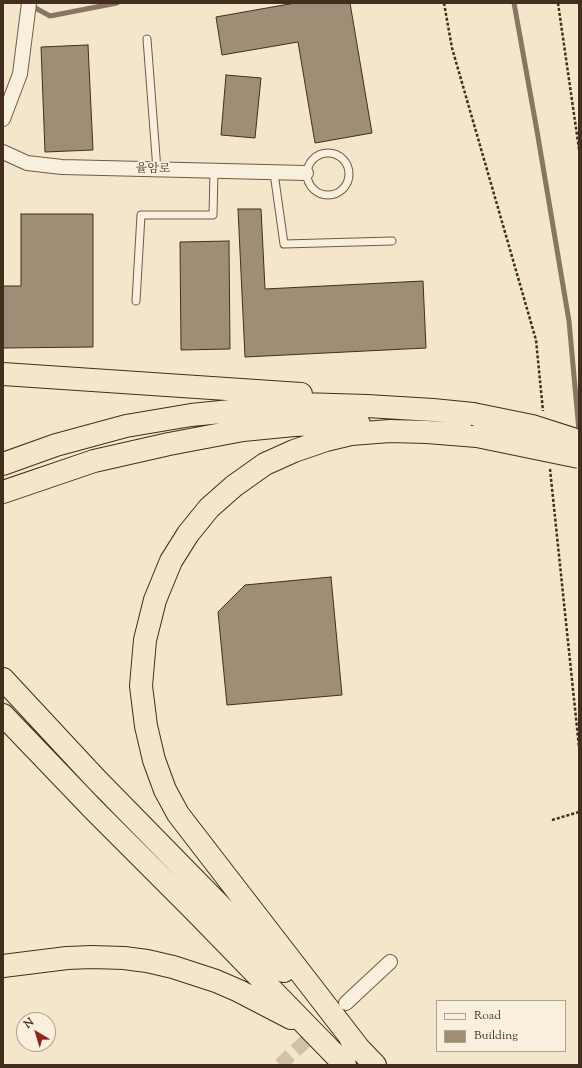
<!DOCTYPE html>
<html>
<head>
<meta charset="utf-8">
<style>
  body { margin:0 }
  #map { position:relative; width:582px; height:1068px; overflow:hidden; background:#f4e6ca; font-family:"Sorts Mill Goudy",serif }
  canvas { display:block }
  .frame { position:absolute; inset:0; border:4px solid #432d1c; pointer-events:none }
  .legend { position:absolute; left:436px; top:1000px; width:130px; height:52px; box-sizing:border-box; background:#f8efdd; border:1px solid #b0a190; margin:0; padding:5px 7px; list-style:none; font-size:12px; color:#432d1c }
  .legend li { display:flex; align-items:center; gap:8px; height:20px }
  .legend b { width:20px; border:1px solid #b0a190 }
  .north { position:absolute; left:16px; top:1012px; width:40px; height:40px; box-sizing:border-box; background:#f8efdd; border:1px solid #b0a190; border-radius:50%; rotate:322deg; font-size:11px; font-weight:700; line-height:16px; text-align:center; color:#432d1c }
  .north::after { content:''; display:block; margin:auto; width:14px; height:18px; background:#8f2418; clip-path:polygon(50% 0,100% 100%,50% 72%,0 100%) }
</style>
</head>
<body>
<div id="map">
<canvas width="582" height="1068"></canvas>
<div class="frame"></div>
<ul class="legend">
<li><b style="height:5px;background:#f8efdd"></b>Road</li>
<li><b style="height:11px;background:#9f8d76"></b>Building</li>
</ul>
<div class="north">N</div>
</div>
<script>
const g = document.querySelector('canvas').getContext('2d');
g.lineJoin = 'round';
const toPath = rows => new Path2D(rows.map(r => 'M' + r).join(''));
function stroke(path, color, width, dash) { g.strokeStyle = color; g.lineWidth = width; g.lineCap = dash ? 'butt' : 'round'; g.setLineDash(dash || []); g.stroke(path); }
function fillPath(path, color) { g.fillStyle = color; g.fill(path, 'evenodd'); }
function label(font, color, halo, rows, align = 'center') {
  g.font = font + ' "Sorts Mill Goudy","Noto Serif KR",serif'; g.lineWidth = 4; g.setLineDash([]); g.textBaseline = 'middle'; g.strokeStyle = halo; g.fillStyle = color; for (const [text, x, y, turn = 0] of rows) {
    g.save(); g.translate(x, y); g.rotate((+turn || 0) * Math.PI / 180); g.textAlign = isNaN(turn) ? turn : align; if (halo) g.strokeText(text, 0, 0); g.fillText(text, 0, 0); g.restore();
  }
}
stroke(toPath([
  [514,3,537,131,569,321,579,431],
  [30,5,50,16,117,3]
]), '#897661', 5);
const building = toPath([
  [295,3,350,3,372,133,315,143,298,42,222,55,216,17,295,3],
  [88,45,93,150,45,152,41,47,88,45],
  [226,75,261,78,255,138,221,135,226,75],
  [238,209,261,209,265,289,423,281,426,348,245,357,238,209],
  [21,214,93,214,93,347,3,348,3,286,21,286,21,214],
  [229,241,230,349,181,350,180,242,229,241],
  [331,577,342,695,227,705,218,612,245,585,331,577]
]);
fillPath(building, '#9f8d76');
stroke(building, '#432d1c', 1);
stroke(toPath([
  [280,1065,338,1011]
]), '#d1c1a7', 14, [14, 7]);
const lane = toPath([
  [147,39,157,170],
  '307 174a21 21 0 1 1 42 0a21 21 0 1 1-42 0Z',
  [274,173,284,244,392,241],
  [136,301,141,215,213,215,214,171]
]);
const street = toPath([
  [3,119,20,74,29,3],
  [3,152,27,163,62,167,306,173],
  [346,1003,390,962]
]);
const highway = toPath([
  [3,374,301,394],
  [3,464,56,445,126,426,191,415,301,404,367,406,433,410,473,414],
  [3,492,94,461,169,444,243,430,294,425,344,423,359,424],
  [3,679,96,779,284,971],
  [3,715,94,810,193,909,345,1065],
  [3,966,67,958,92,957,124,958,147,961,173,967,216,981,239,991,291,1018],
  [351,1040,375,1065],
  [361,1051,242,897,178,814,165,790,154,760,146,726,141,686,145,640,155,600,171,561,188,534,209,508,234,486,265,464,294,451,326,440,351,434,390,431,427,432,477,436]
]);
stroke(lane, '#6f5b48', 9);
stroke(street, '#6f5b48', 16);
stroke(highway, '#432d1c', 24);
stroke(toPath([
  [444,3,452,48,536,340,543,411],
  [558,3,579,149],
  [550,469,579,747],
  [552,820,579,812]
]), '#432d1c', 2.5, [3, 2]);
stroke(lane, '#f8efdd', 7);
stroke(street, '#f8efdd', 14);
stroke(highway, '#f4e6ca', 22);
const highwayBridge = toPath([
  [473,414,532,426,579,441],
  [477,436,579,457]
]);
stroke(highwayBridge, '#432d1c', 24, []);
stroke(highwayBridge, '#f4e6ca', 22);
label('12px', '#432d1c', '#f8efdd', [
  ["율암로",153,170,1]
]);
</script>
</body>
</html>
